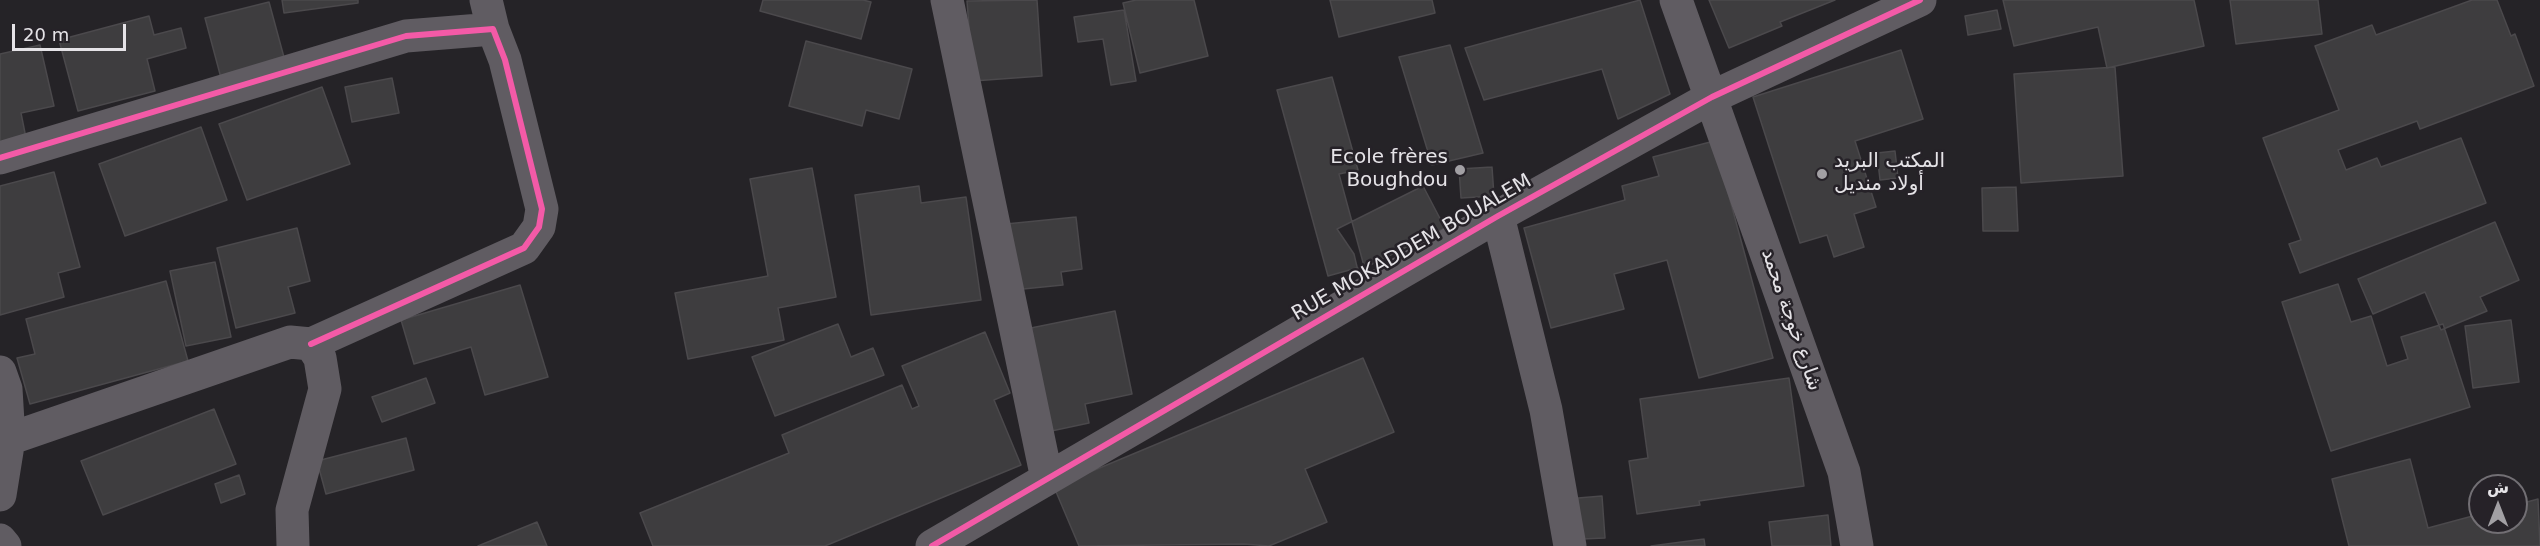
<!DOCTYPE html>
<html>
<head>
<meta charset="utf-8">
<style>
  body { margin:0 }
  #map { position:relative; width:2540px; height:546px; overflow:hidden; background:#252327; font-family:"DejaVu Sans","Noto Sans Arabic",sans-serif }
  canvas { display:block }
  .north { position:absolute; left:2468px; top:474px; width:60px; height:60px; box-sizing:border-box; background:#262228; border:2px solid #726f74; border-radius:50%; rotate:0deg; font-size:16px; font-weight:700; line-height:24px; text-align:center; color:#e5e3e7 }
  .north::after { content:''; display:block; margin:auto; width:21px; height:27px; background:#a2a0a4; clip-path:polygon(50% 0,100% 100%,50% 72%,0 100%) }
  .scale { position:absolute; left:12px; top:24px; width:114px; height:27px; box-sizing:border-box; border:3px solid #e5e3e7; border-top:0; padding-left:8px; font-size:18px; line-height:21px; white-space:nowrap; color:#e5e3e7; -webkit-text-stroke:4px #262228; paint-order:stroke }
</style>
</head>
<body>
<div id="map">
<canvas width="2540" height="546"></canvas>
<div class="north">ش</div>
<div class="scale">20 m</div>
</div>
<script>
const g = document.querySelector('canvas').getContext('2d');
g.lineJoin = 'round';
function fillPath(path, color) { g.fillStyle = color; g.fill(path, 'evenodd'); }
const toPath = rows => new Path2D(rows.map(r => 'M' + r).join(''));
function stroke(path, color, width, dash) { g.strokeStyle = color; g.lineWidth = width; g.lineCap = dash ? 'butt' : 'round'; g.setLineDash(dash || []); g.stroke(path); }
function label(font, color, halo, rows, align = 'center') {
  g.font = font + ' "DejaVu Sans","Noto Sans Arabic",sans-serif'; g.lineWidth = 5; g.setLineDash([]); g.textBaseline = 'middle'; g.strokeStyle = halo; g.fillStyle = color; for (const [text, x, y, turn = 0] of rows) {
    g.save(); g.translate(x, y); g.rotate((+turn || 0) * Math.PI / 180); g.textAlign = isNaN(turn) ? turn : align; if (halo) g.strokeText(text, 0, 0); g.fillText(text, 0, 0); g.restore();
  }
}
const building = toPath([
  [282,0,358,0,358,3,284,13,282,0],
  [763,0,863,0,871,2,861,39,760,11,763,0],
  [1037,0,1042,76,973,81,967,1,1037,0],
  [1136,0,1194,0,1208,56,1140,73,1123,3,1136,0],
  [1330,0,1432,0,1435,13,1339,37,1330,0],
  [1640,0,1670,94,1618,119,1602,69,1484,100,1465,48,1640,0],
  [1709,0,1835,0,1780,22,1782,26,1729,48,1709,0],
  [2003,0,2194,0,2204,46,2107,68,2098,27,2014,46,2003,0],
  [2230,0,2318,0,2322,34,2236,44,2230,0],
  [2472,0,2497,0,2511,36,2515,34,2534,86,2420,129,2417,121,2338,150,2346,170,2377,158,2381,167,2461,138,2486,203,2300,273,2289,244,2301,240,2263,138,2339,110,2315,46,2372,25,2376,35,2472,0],
  [269,2,285,61,221,78,205,18,269,2],
  [1124,10,1136,81,1111,85,1103,39,1078,42,1074,17,1124,10],
  [1997,10,2001,29,1968,35,1965,16,1997,10],
  [149,16,154,35,181,28,186,48,147,59,155,91,78,111,59,40,149,16],
  [806,41,912,69,899,119,866,110,862,126,789,106,806,41],
  [40,45,54,106,21,113,27,143,0,149,0,54,40,45],
  [1450,45,1483,153,1432,165,1399,57,1450,45],
  [1901,50,1923,119,1855,141,1876,207,1854,214,1864,247,1834,257,1827,235,1800,243,1753,97,1901,50],
  [2115,67,2123,176,2021,183,2014,74,2115,67],
  [1332,77,1358,170,1339,174,1364,266,1328,276,1277,90,1332,77],
  [392,78,399,113,352,122,345,87,392,78],
  [322,87,350,164,247,200,219,124,322,87],
  [201,127,227,200,125,236,99,164,201,127],
  [1714,141,1773,358,1699,378,1667,260,1614,274,1624,309,1551,328,1524,228,1625,200,1622,186,1659,176,1653,157,1714,141],
  [1895,151,1898,178,1880,180,1877,153,1895,151],
  [1492,167,1494,196,1461,198,1459,169,1492,167],
  [812,168,836,297,778,308,784,340,688,359,675,293,768,276,750,179,812,168],
  [54,172,80,267,58,273,64,297,0,315,0,186,54,172],
  [919,186,921,203,966,197,981,300,871,315,855,195,919,186],
  [1423,186,1445,228,1358,271,1354,254,1337,229,1423,186],
  [2016,187,2018,231,1983,231,1982,188,2016,187],
  [1076,217,1082,269,1061,272,1063,285,1013,290,1006,224,1076,217],
  [2495,222,2519,280,2480,297,2487,311,2441,330,2425,292,2373,314,2358,279,2495,222],
  [297,228,310,281,288,287,295,313,236,328,217,248,297,228],
  [215,262,231,337,186,346,170,271,215,262],
  [166,281,188,361,30,404,17,358,35,354,26,319,166,281],
  [2338,284,2351,322,2371,316,2387,366,2408,359,2401,337,2443,324,2470,407,2331,451,2282,302,2338,284],
  [520,285,548,377,485,395,471,347,414,364,401,320,520,285],
  [1115,311,1132,394,1085,404,1089,423,1042,433,1021,330,1115,311],
  [2511,320,2519,382,2473,388,2465,326,2511,320],
  [838,324,851,357,873,348,884,375,775,416,752,357,838,324],
  [985,332,1010,393,994,400,1021,465,825,546,653,546,640,513,789,453,782,435,902,385,912,409,919,406,902,366,985,332],
  [1363,358,1394,432,1305,469,1327,522,1269,546,1244,544,1079,546,1054,487,1363,358],
  [426,378,435,403,382,422,372,397,426,378],
  [1789,378,1804,486,1699,501,1700,505,1637,514,1629,461,1648,458,1640,399,1789,378],
  [214,409,236,464,103,515,81,461,214,409],
  [406,438,414,470,326,494,317,461,406,438],
  [2410,459,2428,528,2480,514,2480,522,2516,522,2516,505,2538,499,2540,546,2349,546,2332,479,2410,459],
  [239,475,245,494,221,503,215,484,239,475],
  [1602,496,1605,538,1582,539,1578,498,1602,496],
  [1828,515,1831,546,1772,546,1769,522,1828,515],
  [537,522,547,546,478,546,537,522],
  [1704,539,1705,546,1651,546,1704,539]
]);
fillPath(building, '#3e3d3f');
stroke(building, '#4b494c', 1.5);
stroke(toPath([
  [486,0,493,29],
  [947,0,1047,479],
  [1676,0,1844,472,1857,546],
  [0,158,406,36,493,29,505,60,542,209,539,227,524,248,311,344],
  [1498,216,1546,410,1570,546],
  [0,372,6,389,9,439,0,495],
  [9,439,290,342,311,344,320,358,325,389,292,510,293,546],
  [0,540,5,546],
  [932,546,1498,216,1712,97,1920,0]
]), '#605c62', 33);
stroke(toPath([
  [0,158,406,36,493,29,505,60,542,209,539,227,524,248,311,344],
  [932,546,1498,216,1712,97,1920,0]
]), '#f35aa7', 6);
for (const [x, y, r, color] of [
  [1460,170,6,"#a2a0a4"],
  [1822,174,6,"#a2a0a4"]
]) { const dot = new Path2D(); dot.arc(x, y, r, 0, 2 * Math.PI); g.fillStyle = color; g.fill(dot); stroke(dot, '#262228', 2); }
label('20px', '#e5e3e7', '#262228', [
  ["Ecole frères",1448,158],
  ["Boughdou",1448,181],
  ["المكتب البريد",1834,162,"left"],
  ["أولاد منديل",1834,185,"left"]
], 'right');
label('20px', '#e5e3e7', '#262228', [
  ["RUE MOKADDEM BOUALEM",1412,248,-30],
  ["شارع خوجة محمد",1791,320,71]
]);
</script>
</body>
</html>
